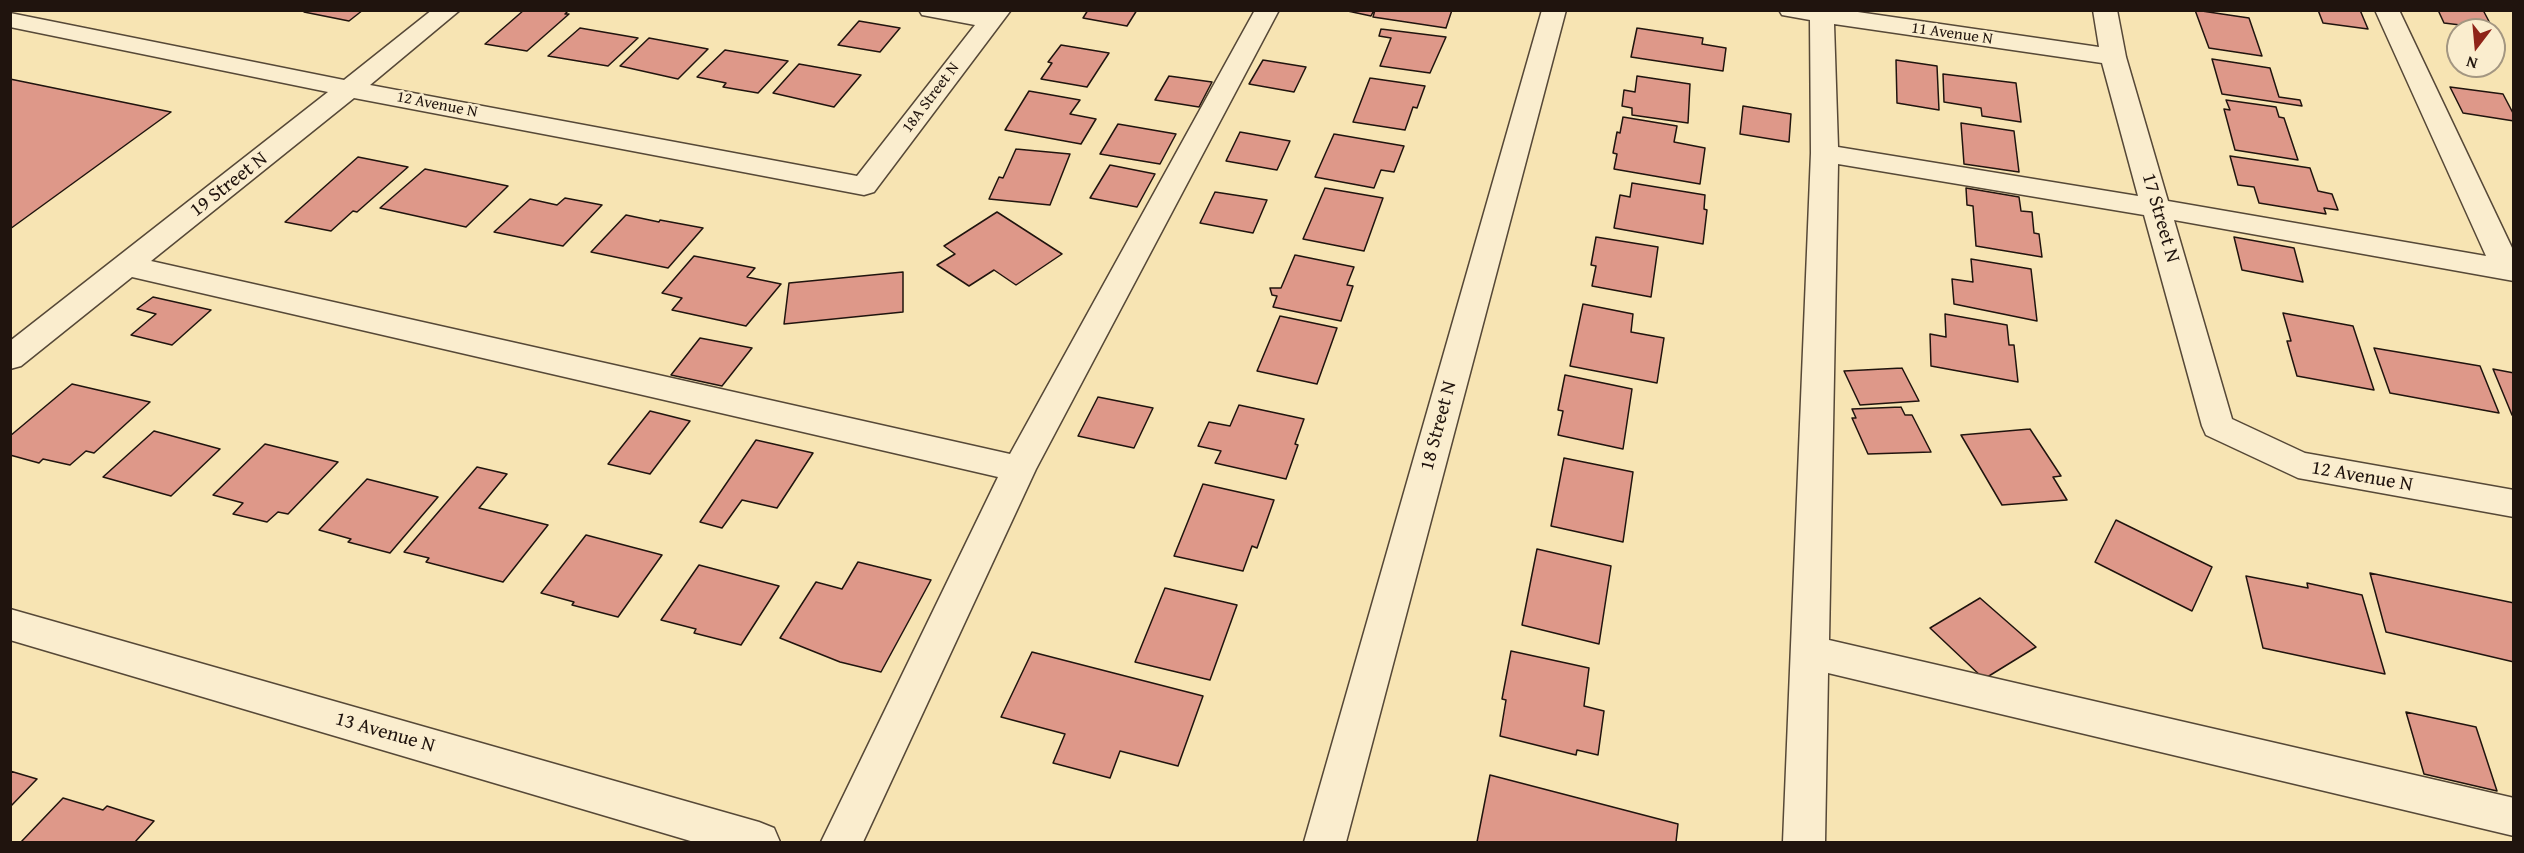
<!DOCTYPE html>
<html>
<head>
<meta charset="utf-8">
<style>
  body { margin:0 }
  #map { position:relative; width:2524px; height:853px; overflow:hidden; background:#f7e4b3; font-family:"Gentium Book Plus",serif }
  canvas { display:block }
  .frame { position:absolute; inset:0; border:12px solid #20140e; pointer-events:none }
  .north { position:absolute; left:2446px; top:18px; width:60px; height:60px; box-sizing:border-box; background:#faedce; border:2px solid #a39681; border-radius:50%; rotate:196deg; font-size:16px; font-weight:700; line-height:24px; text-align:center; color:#20140e }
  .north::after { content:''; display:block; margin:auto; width:21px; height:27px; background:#8f2418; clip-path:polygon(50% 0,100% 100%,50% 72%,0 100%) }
</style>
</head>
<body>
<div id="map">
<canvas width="2524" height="853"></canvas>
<div class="frame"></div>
<div class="north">N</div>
</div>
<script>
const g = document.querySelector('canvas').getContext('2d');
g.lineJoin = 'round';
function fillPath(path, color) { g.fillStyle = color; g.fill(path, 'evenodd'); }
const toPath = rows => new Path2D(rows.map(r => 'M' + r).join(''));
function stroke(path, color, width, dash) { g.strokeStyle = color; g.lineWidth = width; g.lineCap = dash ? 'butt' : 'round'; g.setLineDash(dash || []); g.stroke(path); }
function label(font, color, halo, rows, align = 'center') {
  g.font = font + ' "Gentium Book Plus",serif'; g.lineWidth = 5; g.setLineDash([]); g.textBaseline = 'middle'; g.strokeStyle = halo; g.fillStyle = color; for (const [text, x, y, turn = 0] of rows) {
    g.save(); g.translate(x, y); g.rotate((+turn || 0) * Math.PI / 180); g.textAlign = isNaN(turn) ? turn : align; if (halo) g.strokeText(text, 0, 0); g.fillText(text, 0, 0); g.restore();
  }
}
const building = toPath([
  [306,10,363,10,349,21,304,12,306,10],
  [524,10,569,10,565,14,569,14,527,51,485,44,524,10],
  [1088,10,1137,10,1127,26,1083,18,1088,10],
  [1343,10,1374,10,1371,16,1343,10],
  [1375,10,1452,10,1446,28,1373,17,1375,10],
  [2195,10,2249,18,2262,56,2209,48,2195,10],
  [2318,10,2360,10,2368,29,2323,23,2318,10],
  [2438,10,2483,10,2493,29,2444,23,2438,10],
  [859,21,900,28,880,52,838,45,859,21],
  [580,28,638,38,608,66,548,56,580,28],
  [1637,28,1703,38,1702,44,1726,48,1723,71,1631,57,1637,28],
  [1381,29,1446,37,1430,73,1380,66,1391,38,1379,36,1381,29],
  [649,38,708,49,678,79,620,66,649,38],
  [1061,45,1109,53,1087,87,1041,79,1052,63,1048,62,1061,45],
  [725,50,788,61,758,93,723,87,726,83,697,77,725,50],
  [2212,59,2270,68,2279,97,2300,100,2302,106,2222,94,2212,59],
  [1263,60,1306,67,1294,92,1249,84,1263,60],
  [1896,60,1937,66,1939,110,1897,103,1896,60],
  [799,64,861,75,834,107,773,93,799,64],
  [1943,74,2016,83,2021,122,1982,116,1981,108,1944,102,1943,74],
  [1169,76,1212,82,1199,107,1155,100,1169,76],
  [1637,76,1690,84,1688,123,1632,115,1632,108,1622,106,1624,90,1635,92,1637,76],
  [1370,78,1425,86,1417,108,1413,107,1405,130,1353,122,1370,78],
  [10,79,171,112,10,229,10,79],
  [2450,87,2503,94,2514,115,2514,121,2463,113,2450,87],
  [1029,91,1080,100,1070,114,1096,119,1081,144,1005,130,1029,91],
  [2226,100,2276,107,2279,117,2284,118,2298,160,2235,150,2224,109,2230,110,2226,100],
  [1743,106,1791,114,1789,142,1740,134,1743,106],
  [1623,117,1677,126,1674,142,1705,148,1700,184,1614,169,1617,154,1613,153,1617,132,1620,133,1623,117],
  [1961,123,2014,131,2019,172,1964,164,1961,123],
  [1118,124,1176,134,1160,164,1100,154,1118,124],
  [1240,132,1290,141,1277,170,1226,161,1240,132],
  [1334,134,1404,146,1394,172,1381,170,1374,188,1315,177,1334,134],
  [1016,149,1070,154,1050,205,989,199,999,177,1003,178,1016,149],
  [2230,156,2310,168,2318,191,2332,194,2338,210,2324,208,2326,214,2259,203,2254,187,2238,185,2230,156],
  [358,157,408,167,357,212,353,211,331,231,285,222,358,157],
  [1110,165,1155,174,1137,207,1090,198,1110,165],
  [425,169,508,186,466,227,380,208,425,169],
  [1632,183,1705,195,1704,209,1707,210,1703,244,1614,228,1620,195,1630,197,1632,183],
  [1325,188,1383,198,1364,251,1303,239,1325,188],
  [1966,188,2019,197,2021,211,2032,212,2034,233,2039,234,2042,257,1976,246,1973,206,1967,205,1966,188],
  [1215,192,1267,200,1253,233,1200,223,1215,192],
  [565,198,602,205,563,246,494,232,530,199,557,205,565,198],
  [997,212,1062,254,1016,285,994,270,969,286,937,265,955,254,944,246,997,212],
  [626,215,659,222,660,220,703,228,668,268,591,252,626,215],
  [1596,237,1658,247,1651,297,1592,286,1596,266,1591,265,1596,237],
  [2234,237,2294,248,2303,282,2242,270,2234,237],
  [1295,255,1354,267,1347,285,1353,286,1341,321,1273,307,1277,296,1272,295,1270,288,1281,288,1295,255],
  [694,256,755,268,747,277,781,284,746,326,672,310,682,298,662,293,694,256],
  [1971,259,2031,269,2037,321,1954,304,1952,279,1973,282,1971,259],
  [903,272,903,312,784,324,789,283,903,272],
  [153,297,211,310,172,345,131,335,156,314,137,309,153,297],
  [1583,304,1633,314,1631,332,1664,338,1657,383,1570,366,1583,304],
  [2283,313,2353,326,2374,390,2297,376,2287,341,2291,341,2283,313],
  [1945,314,2007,325,2009,345,2014,345,2018,382,1931,366,1930,334,1946,337,1945,314],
  [1280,316,1337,328,1317,384,1257,371,1280,316],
  [700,338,752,348,722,386,671,375,700,338],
  [2374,348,2480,366,2499,413,2390,393,2374,348],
  [1902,368,1919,401,1860,405,1844,371,1902,368],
  [2493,369,2514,373,2514,416,2512,415,2493,369],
  [1565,375,1632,389,1623,449,1558,435,1563,411,1558,410,1565,375],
  [72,384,150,402,94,453,86,451,70,465,43,459,39,463,10,455,10,436,72,384],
  [1098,397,1153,408,1134,448,1078,436,1098,397],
  [1239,405,1304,419,1295,444,1298,445,1286,479,1215,463,1221,451,1198,446,1209,422,1230,426,1239,405],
  [1901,407,1905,415,1912,415,1931,452,1868,454,1852,418,1856,418,1852,409,1901,407],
  [650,411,690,421,650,474,608,464,650,411],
  [2030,429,2061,476,2053,477,2067,500,2002,505,1961,435,2030,429],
  [154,431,220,449,171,496,103,477,154,431],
  [756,440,813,453,777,508,742,500,722,528,700,522,756,440],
  [265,444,338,462,288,514,278,512,267,522,233,514,243,503,213,495,265,444],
  [1564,458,1633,472,1623,542,1551,526,1564,458],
  [477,467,507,474,479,508,548,525,503,582,426,562,429,558,404,552,477,467],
  [367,479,438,497,390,553,348,542,351,539,319,530,367,479],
  [1203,484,1274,500,1257,548,1252,546,1243,571,1174,556,1203,484],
  [2116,520,2212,567,2192,611,2095,562,2116,520],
  [586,535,662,555,618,617,572,605,574,602,541,593,586,535],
  [1537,549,1611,566,1599,644,1522,625,1537,549],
  [858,562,931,580,881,672,840,662,780,638,816,582,842,589,858,562],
  [699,565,779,586,741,645,694,633,696,629,661,620,699,565],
  [2370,573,2514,603,2514,662,2386,632,2370,573],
  [2246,576,2308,588,2307,583,2362,595,2385,674,2263,648,2246,576],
  [1165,588,1237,605,1210,680,1135,662,1165,588],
  [1980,598,2036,647,1984,679,1930,628,1980,598],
  [1511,651,1589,668,1584,706,1604,711,1598,755,1577,750,1576,755,1500,736,1506,700,1502,699,1511,651],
  [1032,652,1203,696,1178,766,1120,751,1110,778,1053,763,1065,734,1001,717,1032,652],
  [2406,712,2476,727,2497,791,2424,774,2406,712],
  [10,771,37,779,10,807,10,771],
  [1490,775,1678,824,1676,842,1477,842,1490,775],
  [63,798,103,810,107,806,154,821,135,842,21,842,63,798]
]);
fillPath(building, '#de9889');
stroke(building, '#20140e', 1.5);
const minor = toPath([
  [432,10,460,10,370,85,857,176,975,25,922,15,919,10,1011,10,874,192,864,195,354,98,151,261,1010,454,1255,10,1279,10,1036,469,863,842,821,842,998,477,132,277,21,366,10,369,10,341,328,92,10,27,10,13,344,80,432,10],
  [1542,10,1566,10,1346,842,1304,842,1542,10],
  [1779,10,1844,10,2099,47,2093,10,2117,10,2126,57,2168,201,2486,256,2375,10,2399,10,2514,252,2514,281,2174,220,2232,419,2305,453,2514,490,2514,517,2298,478,2206,435,2202,426,2144,215,1838,164,1829,640,2514,798,2514,836,1828,673,1825,842,1783,842,1811,153,1810,20,1782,15,1779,10],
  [1834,24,2102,63,2138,196,1838,147,1834,24],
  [10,609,759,822,774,828,780,842,694,842,10,640,10,609]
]);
stroke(minor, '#564837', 3);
fillPath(minor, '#faedce');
label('16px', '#20140e', '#faedce', [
  ["11 Avenue N",1952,34,8],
  ["18A Street N",931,98,-53],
  ["12 Avenue N",437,105,11]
]);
label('20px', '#20140e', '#faedce', [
  ["19 Street N",229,185,-38],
  ["17 Street N",2160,218,74],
  ["18 Street N",1439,426,-75],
  ["12 Avenue N",2362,477,10],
  ["13 Avenue N",385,733,16]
]);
</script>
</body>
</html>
